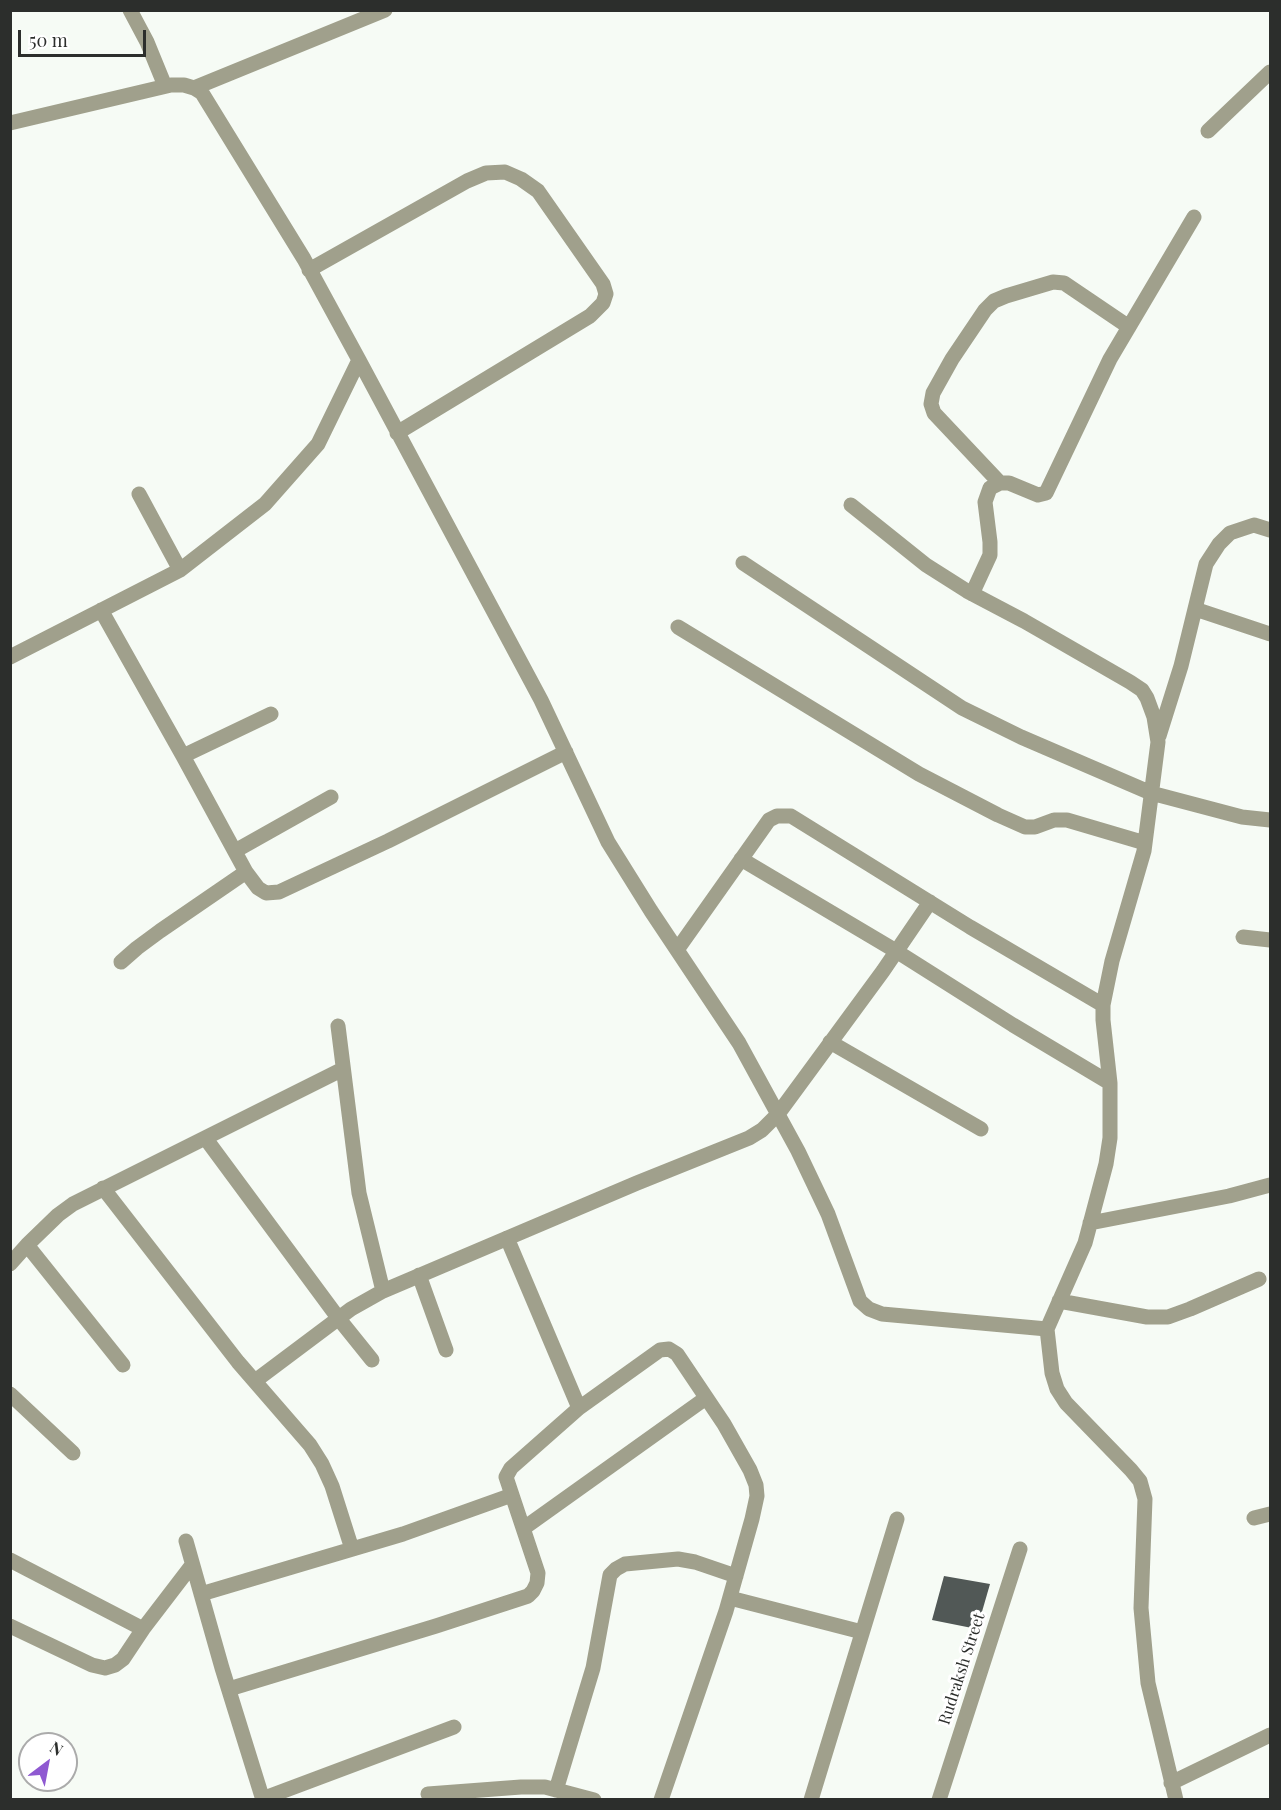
<!DOCTYPE html>
<html>
<head>
<meta charset="utf-8">
<style>
  body { margin:0 }
  #map { position:relative; width:1281px; height:1810px; overflow:hidden; background:#f6fbf5; font-family:"Playfair Display",serif }
  canvas { display:block }
  .frame { position:absolute; inset:0; border:12px solid #2c2e2c; pointer-events:none }
  .north { position:absolute; left:18px; top:1732px; width:60px; height:60px; box-sizing:border-box; background:#fff; border:2px solid #ababab; border-radius:50%; rotate:32deg; font-size:16px; font-weight:700; line-height:24px; text-align:center; color:#2c2e2c }
  .north::after { content:''; display:block; margin:auto; width:21px; height:27px; background:#8f59d1; clip-path:polygon(50% 0,100% 100%,50% 72%,0 100%) }
  .scale { position:absolute; left:18px; top:30px; width:128px; height:27px; box-sizing:border-box; border:3px solid #2c2e2c; border-top:0; padding-left:8px; font-size:18px; line-height:21px; white-space:nowrap; color:#2c2e2c; -webkit-text-stroke:4px #fff; paint-order:stroke }
</style>
</head>
<body>
<div id="map">
<canvas width="1281" height="1810"></canvas>
<div class="frame"></div>
<div class="north">N</div>
<div class="scale">50 m</div>
</div>
<script>
const g = document.querySelector('canvas').getContext('2d');
g.lineJoin = 'round';
function fillPath(path, color) { g.fillStyle = color; g.fill(path, 'evenodd'); }
const toPath = rows => new Path2D(rows.map(r => 'M' + r).join(''));
function stroke(path, color, width, dash) { g.strokeStyle = color; g.lineWidth = width; g.lineCap = dash ? 'butt' : 'round'; g.setLineDash(dash || []); g.stroke(path); }
function label(font, color, halo, rows, align = 'center') {
  g.font = font + ' "Playfair Display",serif'; g.lineWidth = 6; g.setLineDash([]); g.textBaseline = 'middle'; g.strokeStyle = halo; g.fillStyle = color; for (const [text, x, y, turn = 0] of rows) {
    g.save(); g.translate(x, y); g.rotate((+turn || 0) * Math.PI / 180); g.textAlign = isNaN(turn) ? turn : align; if (halo) g.strokeText(text, 0, 0); g.fillText(text, 0, 0); g.restore();
  }
}
fillPath(toPath([
  [944,1576,990,1584,977,1629,932,1620]
]), '#515856');
stroke(toPath([
  [130,10,147,42,165,86],
  [194,88,385,10],
  [10,123,171,85,184,85,194,88,202,93,304,259,359,360,541,700,608,842,651,911,739,1043,798,1151,828,1214,860,1301,869,1309,882,1314,1047,1329],
  [1208,131,1270,72],
  [309,270,467,181,486,173,505,172,521,179,538,191,603,284,606,294,603,303,590,316,397,433],
  [1000,483,934,413,931,404,933,393,952,359,985,310,994,301,1006,296,1053,282,1064,283,1129,327],
  [139,494,180,570],
  [851,505,926,565,967,591,1024,621,1130,682,1142,690,1147,698,1154,717,1158,742,1144,851,1112,961,1103,1005,1103,1020,1110,1083,1110,1138,1106,1164,1085,1243,1047,1329,1052,1373,1057,1389,1066,1403,1131,1470,1140,1481,1145,1499,1141,1608,1148,1683,1176,1800],
  [743,563,962,708,1021,737,1151,793,1242,817,1270,820],
  [972,594,990,555,990,542,985,502,990,488,1000,483,1009,483,1038,495,1046,493,1110,359,1194,217],
  [1195,609,1270,634],
  [101,610,183,756,246,872,258,888,266,893,279,892,388,841,566,752],
  [678,627,919,774,998,815,1025,827,1035,827,1054,820,1067,820,1145,843],
  [10,657,180,570,265,504,318,444,359,360],
  [1159,736,1181,666,1206,564,1219,544,1230,533,1254,525,1270,530],
  [183,756,271,714],
  [235,851,331,797],
  [741,859,896,951,1013,1025,1110,1083],
  [1243,937,1270,940],
  [677,950,769,820,777,816,791,816,970,927,1103,1005],
  [121,962,137,948,160,931,246,872],
  [338,1026,359,1193,383,1291],
  [830,1042,981,1129],
  [206,1139,339,1319,372,1360],
  [103,1188,238,1362,310,1445,322,1464,332,1486,352,1549],
  [1090,1223,1229,1196,1270,1185],
  [507,1238,579,1408],
  [27,1245,123,1365],
  [10,1264,27,1245,58,1215,73,1204,343,1069],
  [419,1275,446,1350],
  [1059,1301,1147,1317,1168,1317,1190,1309,1259,1279],
  [255,1381,351,1309,383,1291,637,1183,749,1138,762,1130,778,1114,883,971,930,902],
  [10,1394,73,1453],
  [1254,1518,1270,1514],
  [524,1528,706,1398],
  [186,1541,222,1668,263,1800],
  [10,1560,143,1629],
  [201,1594,403,1534,512,1495],
  [730,1598,862,1632],
  [10,1626,92,1665,105,1668,115,1665,123,1659,143,1629,192,1565],
  [229,1689,436,1626,528,1596,533,1591,537,1583,538,1573,506,1477,511,1468,579,1408,660,1350,669,1349,677,1354,724,1424,750,1470,756,1485,757,1496,752,1519,726,1611,661,1800],
  [1171,1783,1270,1735],
  [556,1790,593,1668,610,1575,616,1569,625,1564,678,1559,695,1562,736,1576],
  [428,1794,521,1787,545,1787,594,1800],
  [262,1799,454,1727],
  [811,1800,897,1519],
  [939,1800,1020,1549]
]), '#a0a08c', 15);
label('16px', '#2c2e2c', '#fff', [
  ["Rudraksh Street",962,1669,-72]
]);
</script>
</body>
</html>
